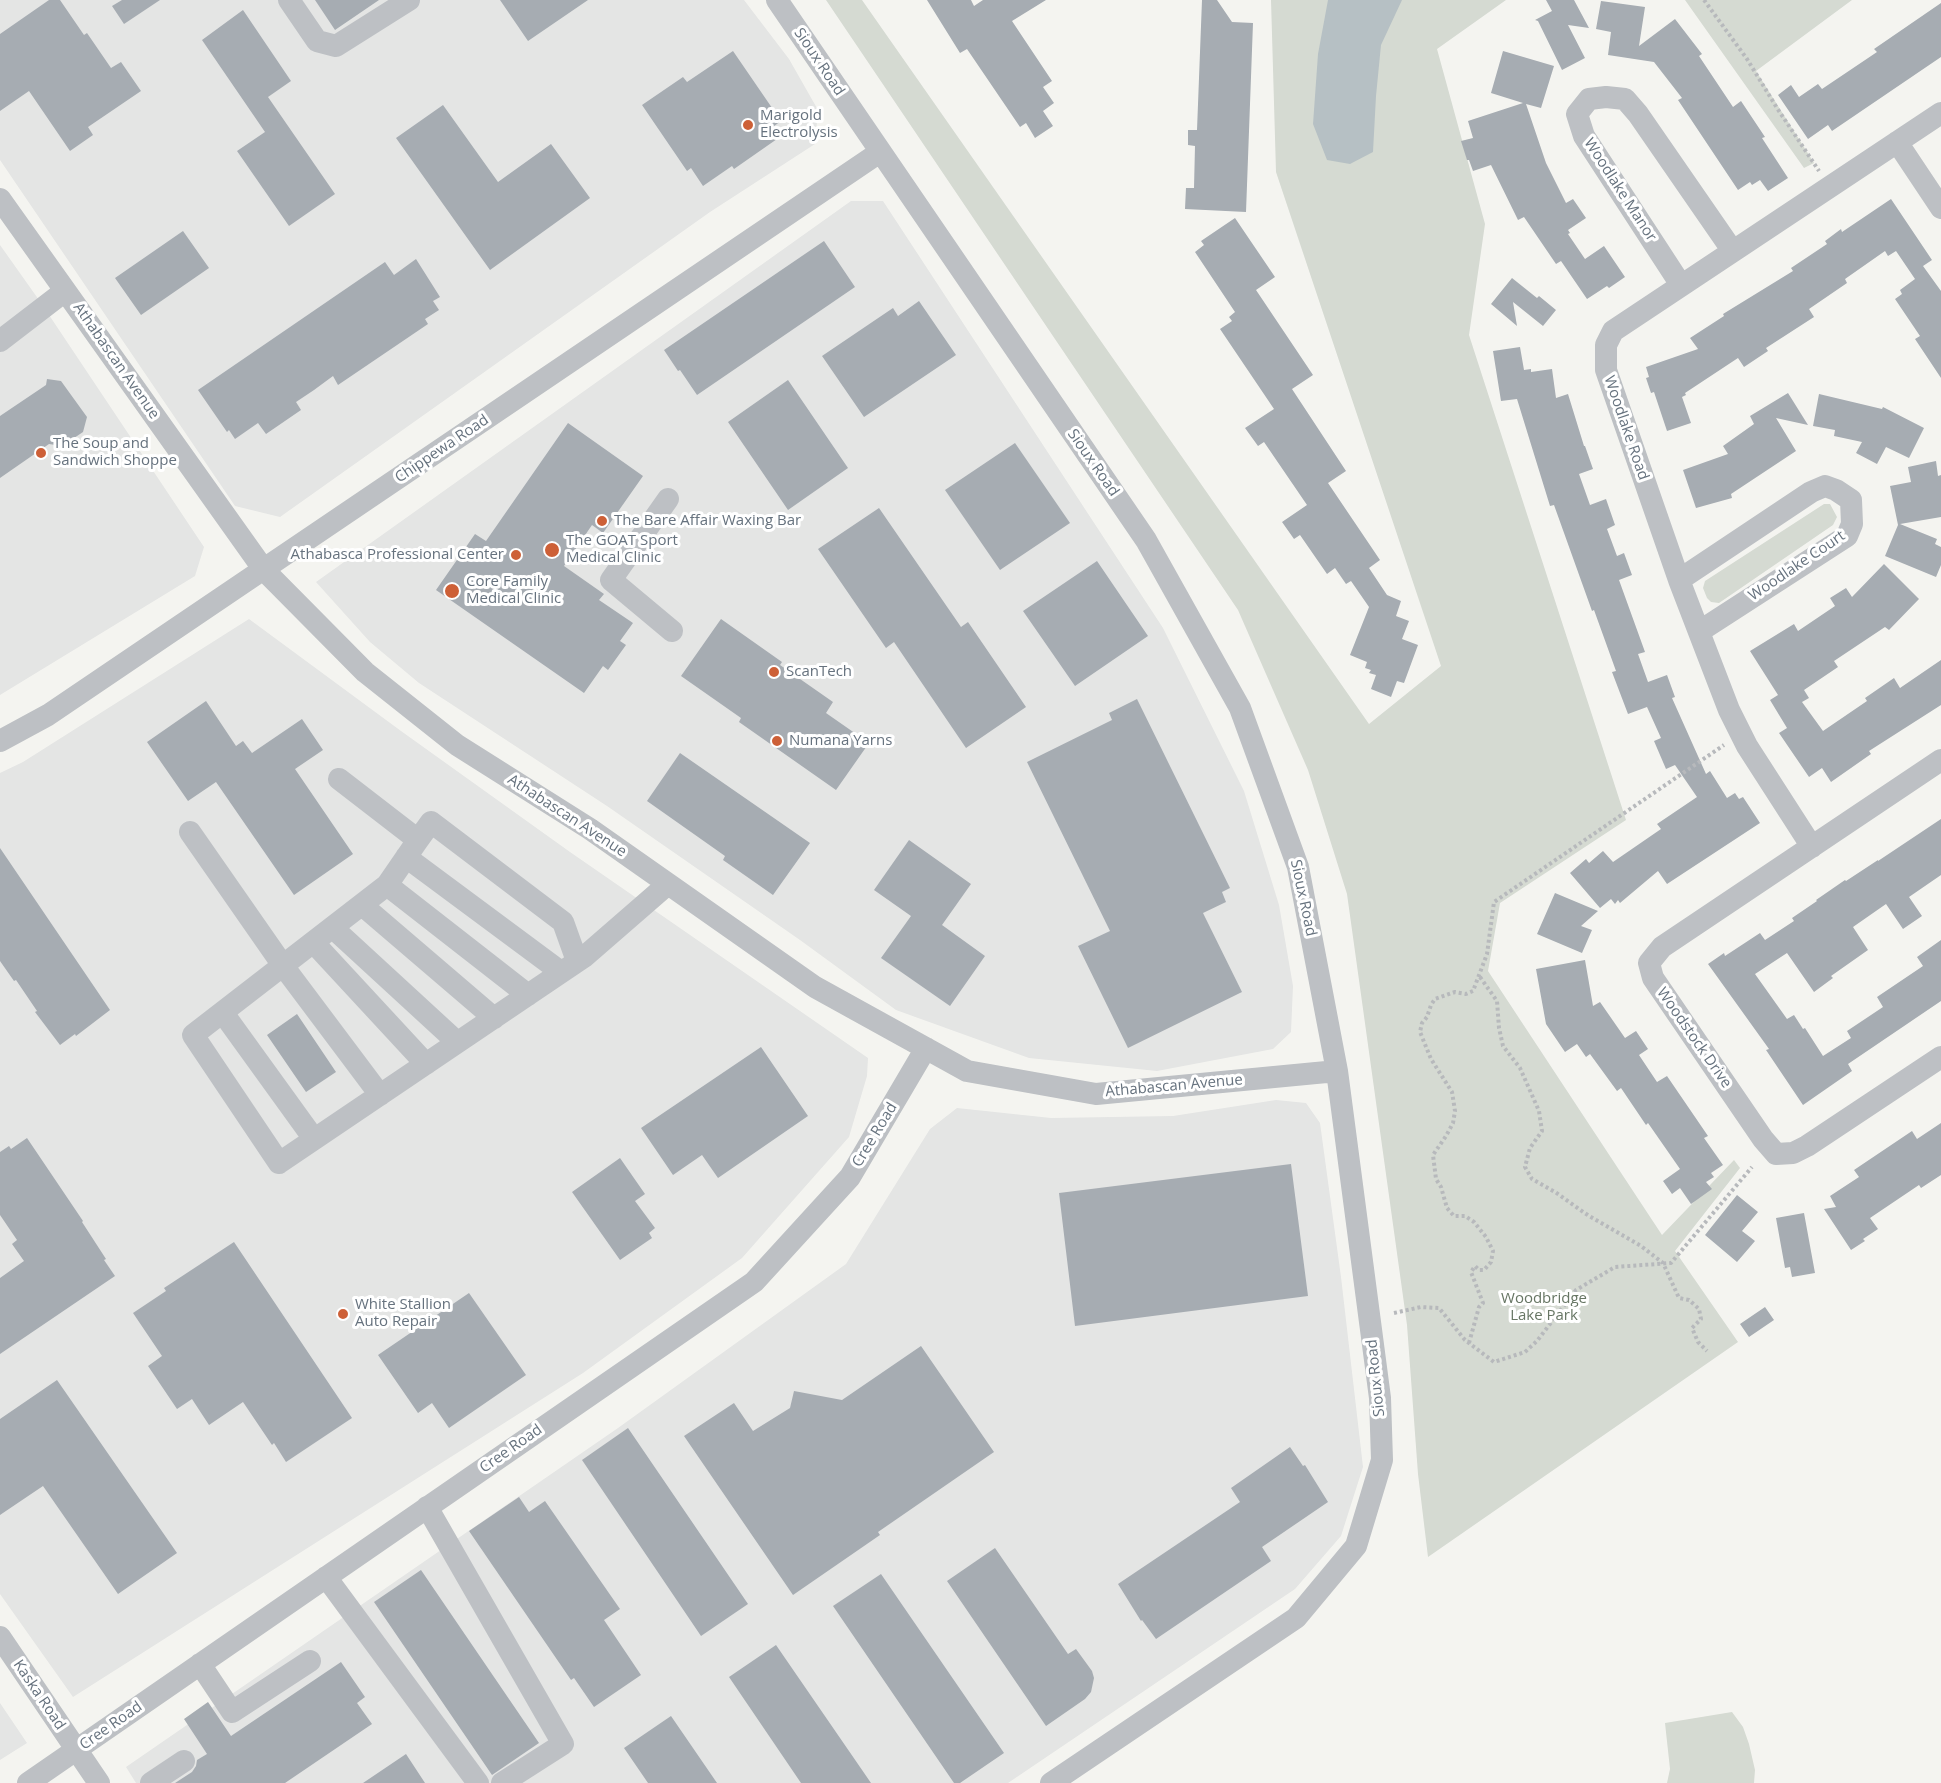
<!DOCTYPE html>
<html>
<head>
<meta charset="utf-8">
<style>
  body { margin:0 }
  canvas { display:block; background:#f4f4f0 }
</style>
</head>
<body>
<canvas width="1941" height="1783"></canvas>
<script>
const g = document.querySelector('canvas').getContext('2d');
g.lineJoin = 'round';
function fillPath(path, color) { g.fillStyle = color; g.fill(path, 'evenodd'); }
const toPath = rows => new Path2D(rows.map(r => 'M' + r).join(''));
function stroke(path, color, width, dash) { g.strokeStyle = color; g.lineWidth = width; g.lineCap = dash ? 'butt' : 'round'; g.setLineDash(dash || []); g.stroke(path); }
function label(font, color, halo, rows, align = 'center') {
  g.font = font + ' "Open Sans",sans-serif'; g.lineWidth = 6; g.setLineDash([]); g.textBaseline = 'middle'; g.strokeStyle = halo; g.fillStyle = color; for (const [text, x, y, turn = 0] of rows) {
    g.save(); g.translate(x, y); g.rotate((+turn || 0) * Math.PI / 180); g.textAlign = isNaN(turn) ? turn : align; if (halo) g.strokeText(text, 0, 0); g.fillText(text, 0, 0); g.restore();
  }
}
fillPath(toPath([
  [0,0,744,0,789,59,818,110,815,144,710,212,280,517,235,506,0,160],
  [851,201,883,201,1163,628,1244,791,1279,905,1293,986,1291,1032,1273,1049,1157,1071,1029,1058,896,1010,800,940,607,806,419,683,370,642,316,582],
  [0,245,39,300,204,547,195,576,0,695],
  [249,619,401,731,570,852,868,1058,867,1076,849,1137,742,1258,583,1373,73,1697,0,1594,0,773,23,762],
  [1276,1100,1306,1103,1320,1123,1341,1277,1363,1467,1341,1536,1295,1589,1008,1783,136,1783,126,1767,618,1428,846,1264,930,1129,957,1108,1051,1118,1173,1116],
  [0,1703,27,1743,0,1760]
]), '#e4e5e4');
fillPath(toPath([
  [826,0,862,0,1369,724,1441,666,1276,172,1271,0,1506,0,1437,49,1485,224,1469,335,1626,820,1500,903,1488,971,1662,1235,1734,1160,1740,1168,1675,1251,1738,1342,1428,1557,1418,1474,1407,1325,1347,894,1308,770,1238,610],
  [1685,0,1852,0,1756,71,1814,163,1804,168],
  [1824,504,1830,504,1837,517,1833,525,1719,603,1711,602,1707,598,1703,588,1705,581],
  [1732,1712,1743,1727,1749,1744,1755,1770,1754,1783,1667,1783,1670,1769,1665,1723]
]), '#d5dad2');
fillPath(toPath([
  [1328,0,1402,0,1381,45,1376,96,1373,152,1350,164,1327,160,1313,124,1318,54]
]), '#b6c0c4');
fillPath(toPath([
  [49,0,60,0,84,35,87,33,111,68,121,62,141,91,88,127,93,135,70,151,29,91,0,111,0,34],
  [122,0,160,0,124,24,112,6],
  [315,0,379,0,335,30],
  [500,0,588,0,528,41],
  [927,0,971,0,974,6,983,0,1046,0,1012,21,1052,81,1043,87,1054,103,1043,111,1053,126,1035,138,1026,123,1020,127,967,49,960,53],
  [1202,0,1217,0,1232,22,1253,23,1246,212,1185,209,1186,188,1194,188,1195,146,1188,145,1188,130,1197,130],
  [1546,0,1574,0,1589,28,1568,25,1585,58,1562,70,1538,21,1535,20,1552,11],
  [1601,1,1645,7,1639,46,1675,19,1702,54,1699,56,1733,107,1741,101,1765,137,1762,138,1788,178,1768,191,1760,180,1752,185,1750,182,1738,190,1678,100,1682,98,1654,62,1608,55,1611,32,1596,29],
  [1941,3,1941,57,1832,131,1828,125,1808,139,1778,95,1791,85,1799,97,1818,84,1822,89,1877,52,1874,49],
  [243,10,291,81,268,97,335,194,289,226,237,151,265,132,202,40],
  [733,51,781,121,770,129,777,139,734,169,732,166,703,186,691,168,687,171,642,105,683,77,687,82],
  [1503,51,1554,66,1541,108,1526,104,1546,163,1566,203,1573,199,1586,218,1568,230,1570,233,1568,234,1585,259,1604,246,1625,277,1609,288,1607,286,1587,299,1561,261,1556,264,1524,217,1518,220,1491,165,1473,171,1469,160,1467,160,1461,141,1473,138,1468,121,1523,103,1491,93],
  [443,105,498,182,551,144,590,198,490,270,396,138],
  [1891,199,1932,260,1923,266,1941,291,1941,378,1915,339,1920,336,1895,299,1902,294,1900,290,1915,279,1896,251,1888,256,1885,251,1845,279,1847,283,1809,309,1814,317,1766,348,1768,351,1744,367,1738,358,1685,393,1686,395,1682,397,1691,423,1667,431,1654,392,1651,393,1646,378,1649,377,1646,367,1698,349,1690,338,1724,316,1723,314,1793,271,1791,268,1827,244,1825,241,1841,229,1842,232],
  [1235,218,1275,277,1256,290,1313,375,1292,389,1346,471,1328,483,1380,560,1369,568,1387,595,1401,601,1396,616,1409,621,1402,639,1418,645,1404,683,1397,681,1391,697,1371,689,1376,675,1369,673,1371,670,1365,668,1367,662,1350,655,1369,607,1351,581,1346,584,1335,568,1327,574,1300,535,1294,539,1282,522,1307,505,1264,442,1258,446,1245,428,1274,409,1220,329,1232,321,1229,317,1235,312,1195,252,1204,245,1201,241],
  [183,231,209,268,141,315,115,278],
  [824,241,855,287,697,395,680,370,678,371,664,350],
  [416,259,440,297,433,301,439,310,425,319,428,324,338,385,333,376,314,390,296,402,301,410,266,434,258,423,235,439,229,430,227,432,198,390,385,262,394,275],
  [1512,278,1537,298,1539,296,1556,310,1543,326,1513,302,1517,326,1491,304],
  [919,301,956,355,864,417,822,356,893,308,898,316],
  [1520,347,1524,370,1531,369,1531,372,1552,369,1556,398,1568,394,1584,446,1585,446,1593,469,1579,474,1590,505,1606,499,1615,525,1607,529,1617,556,1624,553,1632,575,1619,580,1645,652,1638,654,1648,682,1667,675,1675,697,1672,698,1706,774,1710,771,1727,798,1735,793,1739,799,1743,797,1760,823,1667,884,1658,871,1620,903,1618,900,1615,904,1611,899,1600,908,1570,873,1586,859,1589,863,1603,851,1613,862,1661,829,1657,824,1697,797,1675,765,1666,769,1654,741,1661,738,1647,707,1628,714,1612,672,1616,671,1594,610,1592,611,1554,505,1550,506,1517,399,1501,401,1493,351],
  [47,379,61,381,87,417,83,432,62,446,49,444,0,478,0,416,46,385],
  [788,380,848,468,788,510,728,422],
  [1788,393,1808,425,1776,418,1796,451,1731,494,1732,498,1696,508,1683,470,1728,454,1723,446,1754,424,1750,416],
  [1819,394,1882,409,1883,407,1924,428,1909,458,1886,447,1877,464,1856,453,1862,442,1834,436,1835,430,1813,426],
  [568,423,643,476,603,533,592,525,564,566,604,594,599,600,633,623,620,641,626,645,608,670,603,666,584,693,436,590,475,534,486,541],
  [1015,443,1070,523,1000,570,945,490],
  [1936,461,1938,476,1941,475,1941,517,1900,524,1937,539,1935,544,1941,547,1941,565,1936,577,1885,556,1898,525,1890,486,1911,482,1908,467],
  [879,508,961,627,968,622,1026,707,966,748,894,642,886,648,818,549],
  [1097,561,1148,636,1075,686,1023,611],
  [1884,564,1919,599,1889,630,1885,627,1834,661,1838,667,1804,690,1809,698,1802,702,1823,731,1867,701,1865,698,1894,678,1900,688,1941,660,1941,705,1869,751,1871,754,1831,782,1822,768,1809,777,1779,733,1787,728,1770,700,1778,695,1750,651,1794,624,1798,631,1835,606,1830,598,1846,588,1852,597],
  [721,619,782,662,780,665,833,702,826,713,869,743,836,790,739,722,741,718,681,676],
  [1137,699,1230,888,1222,892,1226,902,1203,913,1242,992,1128,1048,1078,946,1110,931,1027,762,1112,720,1109,713],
  [206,701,236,746,243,741,252,753,302,719,323,750,295,769,353,854,294,895,216,782,188,801,147,742],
  [680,753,810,843,773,895,723,860,725,856,647,801],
  [1941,819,1941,875,1909,897,1922,916,1903,929,1886,904,1853,927,1868,950,1831,976,1833,978,1814,992,1787,953,1755,974,1787,1019,1794,1015,1803,1029,1805,1028,1823,1056,1851,1038,1847,1031,1883,1007,1877,997,1923,966,1917,957,1941,940,1941,1001,1848,1064,1852,1071,1803,1105,1766,1050,1769,1049,1708,964,1724,953,1725,956,1760,933,1765,940,1794,921,1792,918,1817,901,1816,900,1845,880,1846,881,1878,860,1878,861],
  [909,840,971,884,942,925,985,956,950,1006,881,958,911,916,874,890],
  [0,848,110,1010,76,1036,75,1034,60,1045,35,1012,37,1011,16,980,14,981,0,961],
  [1555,893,1598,911,1581,926,1592,930,1582,953,1537,934],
  [1585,960,1593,1006,1600,1002,1625,1038,1636,1031,1648,1049,1639,1055,1657,1082,1667,1076,1708,1136,1704,1138,1723,1165,1711,1173,1714,1177,1706,1182,1712,1189,1691,1204,1680,1188,1672,1194,1663,1181,1680,1169,1648,1123,1646,1125,1621,1088,1617,1091,1590,1054,1586,1057,1577,1044,1565,1052,1546,1024,1536,969],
  [297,1014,336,1072,306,1092,267,1035],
  [761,1047,808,1116,718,1178,702,1155,673,1175,641,1128],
  [1941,1123,1941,1175,1921,1188,1919,1185,1870,1218,1878,1229,1863,1239,1865,1241,1851,1250,1824,1209,1836,1207,1830,1196,1859,1177,1854,1170,1912,1131,1917,1139],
  [27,1138,83,1221,82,1222,106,1259,104,1260,115,1276,0,1354,0,1278,24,1261,12,1244,17,1240,0,1215,0,1152,9,1146,11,1149],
  [620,1158,645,1194,635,1201,655,1228,649,1233,652,1238,620,1260,572,1192],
  [1291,1164,1308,1296,1075,1326,1059,1193],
  [1737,1195,1758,1212,1742,1231,1755,1241,1737,1262,1705,1235],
  [1804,1213,1815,1273,1792,1277,1790,1267,1785,1268,1776,1218],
  [234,1242,352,1418,286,1462,274,1443,272,1445,243,1402,209,1425,192,1399,177,1409,148,1366,162,1356,133,1313,166,1291,164,1288],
  [469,1293,526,1375,449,1428,432,1403,418,1413,378,1355],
  [1765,1307,1774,1320,1749,1337,1740,1324],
  [921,1346,994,1452,878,1532,880,1535,793,1595,684,1436,734,1403,753,1431,790,1408,794,1391,842,1400],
  [57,1380,177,1553,118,1594,43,1486,0,1515,0,1419],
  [628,1428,748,1604,701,1636,582,1460],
  [1290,1447,1303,1466,1305,1465,1328,1502,1262,1547,1271,1561,1156,1639,1142,1620,1141,1621,1118,1584,1240,1502,1231,1488],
  [519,1497,529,1512,545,1501,620,1609,604,1620,641,1675,594,1707,574,1678,571,1680,469,1531],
  [995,1548,1068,1654,1076,1649,1092,1671,1094,1678,1091,1692,1085,1699,1046,1726,947,1581],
  [421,1570,539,1743,492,1775,374,1602],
  [881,1574,1004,1753,960,1783,954,1783,833,1606],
  [776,1645,871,1783,801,1783,729,1677],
  [341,1662,365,1697,357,1703,372,1724,285,1783,175,1783,192,1772,196,1766,197,1760,207,1754,184,1719,208,1702,231,1736],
  [671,1716,717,1783,648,1783,624,1748],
  [406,1754,425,1783,363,1783]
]), '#a6acb2');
stroke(toPath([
  [1704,0,1747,59,1777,108,1819,171],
  [1480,977,1497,1001,1499,1028,1503,1046,1520,1068,1539,1111,1542,1131,1530,1148,1525,1167,1532,1179,1555,1192,1589,1216,1641,1246,1663,1263,1679,1298,1689,1300,1699,1309,1701,1319,1692,1328,1698,1342,1707,1351],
  [1394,1313,1421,1307,1439,1308,1465,1340,1494,1362,1525,1352,1537,1341,1576,1290,1615,1267,1671,1263,1752,1167],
  [1469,1343,1479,1307,1483,1303,1471,1272,1475,1266,1479,1270,1484,1270,1491,1262,1493,1251,1486,1237,1474,1222,1465,1216,1454,1216,1447,1208,1441,1187,1436,1179,1433,1155,1446,1136,1453,1123,1455,1111,1452,1092,1431,1059,1420,1032,1422,1023,1427,1017,1431,1005,1435,999,1455,992,1466,994,1473,991,1487,954,1494,902,1724,745]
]), '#b7b9bc', 4, [3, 3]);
stroke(toPath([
  [289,0,317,41,336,46,409,0],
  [777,0,1146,540,1240,708,1298,867,1337,1071,1380,1398,1382,1460,1356,1546,1296,1618,1051,1783],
  [1897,142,1941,208],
  [0,199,264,570,365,672,457,745,590,829,815,987,967,1071,1096,1094,1337,1071],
  [1681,285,1584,136,1577,114,1589,99,1606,97,1625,99,1638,114,1732,250],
  [0,341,65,291],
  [668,499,611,580,672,631],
  [1679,580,1811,492,1825,486,1836,490,1851,500,1852,524,1847,536,1700,631],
  [0,741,48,715,880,152],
  [1941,760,1662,947,1649,963,1653,978,1763,1139,1776,1154,1793,1153,1807,1146,1941,1057],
  [339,779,418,840,431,822,563,922,577,961],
  [190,832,284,967,380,1095],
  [418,840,387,885,193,1035,279,1163,584,957,668,884],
  [1812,847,1747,746,1729,710,1679,580,1606,370,1606,345,1613,331,1941,113],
  [406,857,561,972],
  [387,885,528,995],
  [362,905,494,1018],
  [333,928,457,1042],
  [314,943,426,1064],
  [223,1013,314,1139],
  [427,1507,563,1744,502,1783],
  [326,1577,478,1783],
  [0,1637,99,1783],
  [200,1664,232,1712,310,1661],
  [28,1783,754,1282,850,1177,926,1048],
  [151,1783,184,1761]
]), '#bdc0c4', 22);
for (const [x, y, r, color] of [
  [748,125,6,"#cd6037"],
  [41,453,6,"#cd6037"],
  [602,521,6,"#cd6037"],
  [552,550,8,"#cd6037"],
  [516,555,6,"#cd6037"],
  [452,591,8,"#cd6037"],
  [774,672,6,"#cd6037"],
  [777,741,6,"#cd6037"],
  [343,1314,6,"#cd6037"]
]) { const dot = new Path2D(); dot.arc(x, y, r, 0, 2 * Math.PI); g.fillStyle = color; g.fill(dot); stroke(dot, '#fff', 2); }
label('15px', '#66727e', '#fff', [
  ["Sioux Road",819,62,56],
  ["Woodlake Manor",1620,190,57],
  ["Athabascan Avenue",116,361,55],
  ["Woodlake Road",1626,428,71],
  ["Chippewa Road",442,449,-34],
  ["Sioux Road",1093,463,55],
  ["Woodlake Court",1797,566,-34],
  ["Athabascan Avenue",567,816,33],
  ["Sioux Road",1303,898,78],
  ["Woodstock Drive",1694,1038,55],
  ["Athabascan Avenue",1174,1086,-5],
  ["Cree Road",875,1135,-59],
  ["Sioux Road",1376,1378,-96],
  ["Cree Road",511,1449,-35],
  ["Kaska Road",39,1695,56],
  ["Cree Road",111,1726,-35]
]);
label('15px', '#66727e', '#fff', [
  ["Marigold",760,116],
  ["Electrolysis",760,133],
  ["The Soup and",53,444],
  ["Sandwich Shoppe",53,461],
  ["The Bare Affair Waxing Bar",614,521],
  ["The GOAT Sport",566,541],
  ["Medical Clinic",566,558],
  ["Athabasca Professional Center",504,555,"right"],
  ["Core Family",466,582],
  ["Medical Clinic",466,599],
  ["ScanTech",786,672],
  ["Numana Yarns",789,741],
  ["White Stallion",355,1305],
  ["Auto Repair",355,1322]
], 'left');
label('15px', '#677664', '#fff', [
  ["Woodbridge",1544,1299],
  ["Lake Park",1544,1316]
]);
</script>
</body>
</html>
